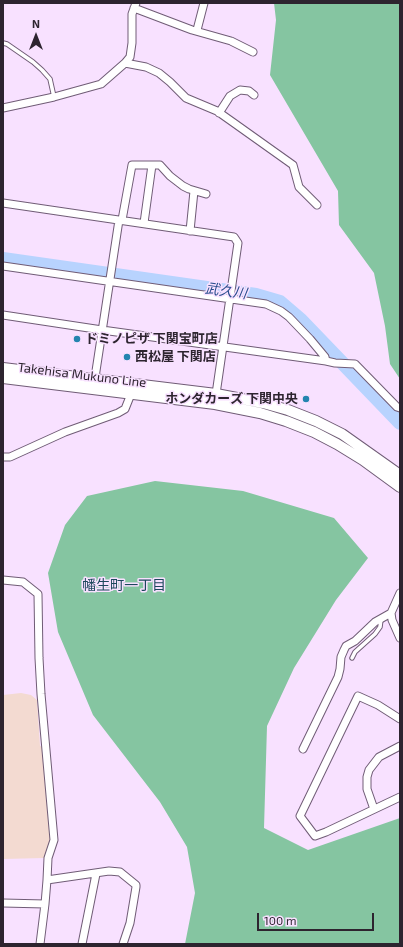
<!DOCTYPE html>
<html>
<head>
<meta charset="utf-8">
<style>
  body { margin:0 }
  #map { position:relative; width:403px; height:947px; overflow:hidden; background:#f8e1ff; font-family:"Exo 2",sans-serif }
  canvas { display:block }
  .frame { position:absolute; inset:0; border:4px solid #2d242f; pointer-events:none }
  .north { position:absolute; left:16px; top:16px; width:40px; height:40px; -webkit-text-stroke:3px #f8e1ff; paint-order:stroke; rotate:0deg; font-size:11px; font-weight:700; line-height:16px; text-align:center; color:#2d242f }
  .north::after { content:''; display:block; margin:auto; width:14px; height:18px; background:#2d242f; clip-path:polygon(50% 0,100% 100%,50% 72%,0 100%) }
  .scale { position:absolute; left:257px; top:913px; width:117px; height:18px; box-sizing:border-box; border:2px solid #2d242f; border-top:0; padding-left:5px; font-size:12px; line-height:14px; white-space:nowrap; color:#2d242f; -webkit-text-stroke:3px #f8e1ff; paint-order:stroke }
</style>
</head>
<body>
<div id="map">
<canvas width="403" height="947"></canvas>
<div class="frame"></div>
<div class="north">N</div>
<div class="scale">100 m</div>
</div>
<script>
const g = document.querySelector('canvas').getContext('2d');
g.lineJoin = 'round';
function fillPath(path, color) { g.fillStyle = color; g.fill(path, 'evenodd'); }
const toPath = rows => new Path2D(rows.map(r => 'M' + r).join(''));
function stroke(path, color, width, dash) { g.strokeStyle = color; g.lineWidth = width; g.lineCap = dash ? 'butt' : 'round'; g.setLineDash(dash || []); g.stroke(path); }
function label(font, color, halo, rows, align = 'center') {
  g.font = font + ' "Exo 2","Noto Sans JP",sans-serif'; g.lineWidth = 3; g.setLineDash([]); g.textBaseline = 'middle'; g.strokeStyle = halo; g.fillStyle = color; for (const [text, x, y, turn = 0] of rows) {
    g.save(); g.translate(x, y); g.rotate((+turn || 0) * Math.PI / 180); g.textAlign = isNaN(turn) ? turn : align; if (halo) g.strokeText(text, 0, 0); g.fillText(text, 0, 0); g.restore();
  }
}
fillPath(toPath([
  [21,693,31,695,37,700,40,746,43,747,51,839,44,858,3,859,3,695]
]), '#f3dad1');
fillPath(toPath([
  [274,3,400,3,400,379,390,364,385,326,374,273,339,225,338,191,270,75,276,20],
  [155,481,243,491,334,518,368,558,336,600,294,668,267,726,264,828,308,850,400,818,400,944,185,944,195,893,187,847,160,802,93,715,58,632,48,573,65,525,87,496]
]), '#85c5a1');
stroke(toPath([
  [3,259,256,295,280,302,301,320,400,423]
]), '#b8d3fe', 14);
const lane = toPath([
  [3,43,7,44,33,62,42,70,50,79,54,97],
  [352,658,355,652,375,634,380,627,381,619]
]);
const street = toPath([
  [134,8,192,30,231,41,253,52],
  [197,30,204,3],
  [125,63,146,67,159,73,170,82,186,98,217,111,234,123,293,165,299,187,317,205],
  [3,108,54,97,101,84,125,63,130,57,132,43,132,14,136,3],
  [219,113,230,96,240,90,249,91,254,95],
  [3,203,234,237,238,243,216,394],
  [122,220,132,165,160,165,170,176,183,186,189,189,206,194],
  [144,223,152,165],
  [190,231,194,191],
  [3,266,266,304,281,311,289,317,310,339,325,357,326,361],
  [3,315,102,330,326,361,335,363,355,364,397,407,400,408],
  [94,384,119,220],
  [3,457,10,457,65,432,118,413,125,409,131,394],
  [3,580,23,582,38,594,39,658,41,694,54,840,48,858,47,880],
  [391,613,392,620,400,638],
  [400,719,378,705,358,696,300,816,315,836,326,832,400,797],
  [303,749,338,677,340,669,341,657,344,650,346,646,355,641,375,622,391,613,400,593],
  [374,809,367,789,367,777,369,770,379,757,400,746],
  [3,903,45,904],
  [40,944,45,904,47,880,109,871,120,872,136,885,136,887,130,923,123,944],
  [82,944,96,874]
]);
const secondary = toPath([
  [3,368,216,394,263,403,288,410,316,421,342,434,400,475],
  [3,378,215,404,260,413,286,421,314,432,337,444,363,460,400,487]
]);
stroke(lane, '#705c76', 5.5);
stroke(street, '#705c76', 9);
stroke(secondary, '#705c76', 12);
stroke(lane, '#fff', 3.5);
stroke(street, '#fff', 7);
stroke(secondary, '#fff', 10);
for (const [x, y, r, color] of [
  [77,339,4,"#2384af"],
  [127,357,4,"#2384af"],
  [306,399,4,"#2384af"]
]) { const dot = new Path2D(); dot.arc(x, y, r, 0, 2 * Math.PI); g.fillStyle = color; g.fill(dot); stroke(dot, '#f8e1ff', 1.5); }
label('bold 13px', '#2d242f', '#f8e1ff', [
  ["ドミノピザ 下関宝町店",85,339],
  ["西松屋 下関店",135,357],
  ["ホンダカーズ 下関中央",298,399,"right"]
], 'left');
label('13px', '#2d242f', '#f8e1ff', [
  ["Takehisa Mukuno Line",82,375,7]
]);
label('italic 14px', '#274d8d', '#f8e1ff', [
  ["武久川",226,291,8]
]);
label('14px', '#1c475c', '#f8e1ff', [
  ["幡生町一丁目",124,585]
]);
</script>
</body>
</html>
